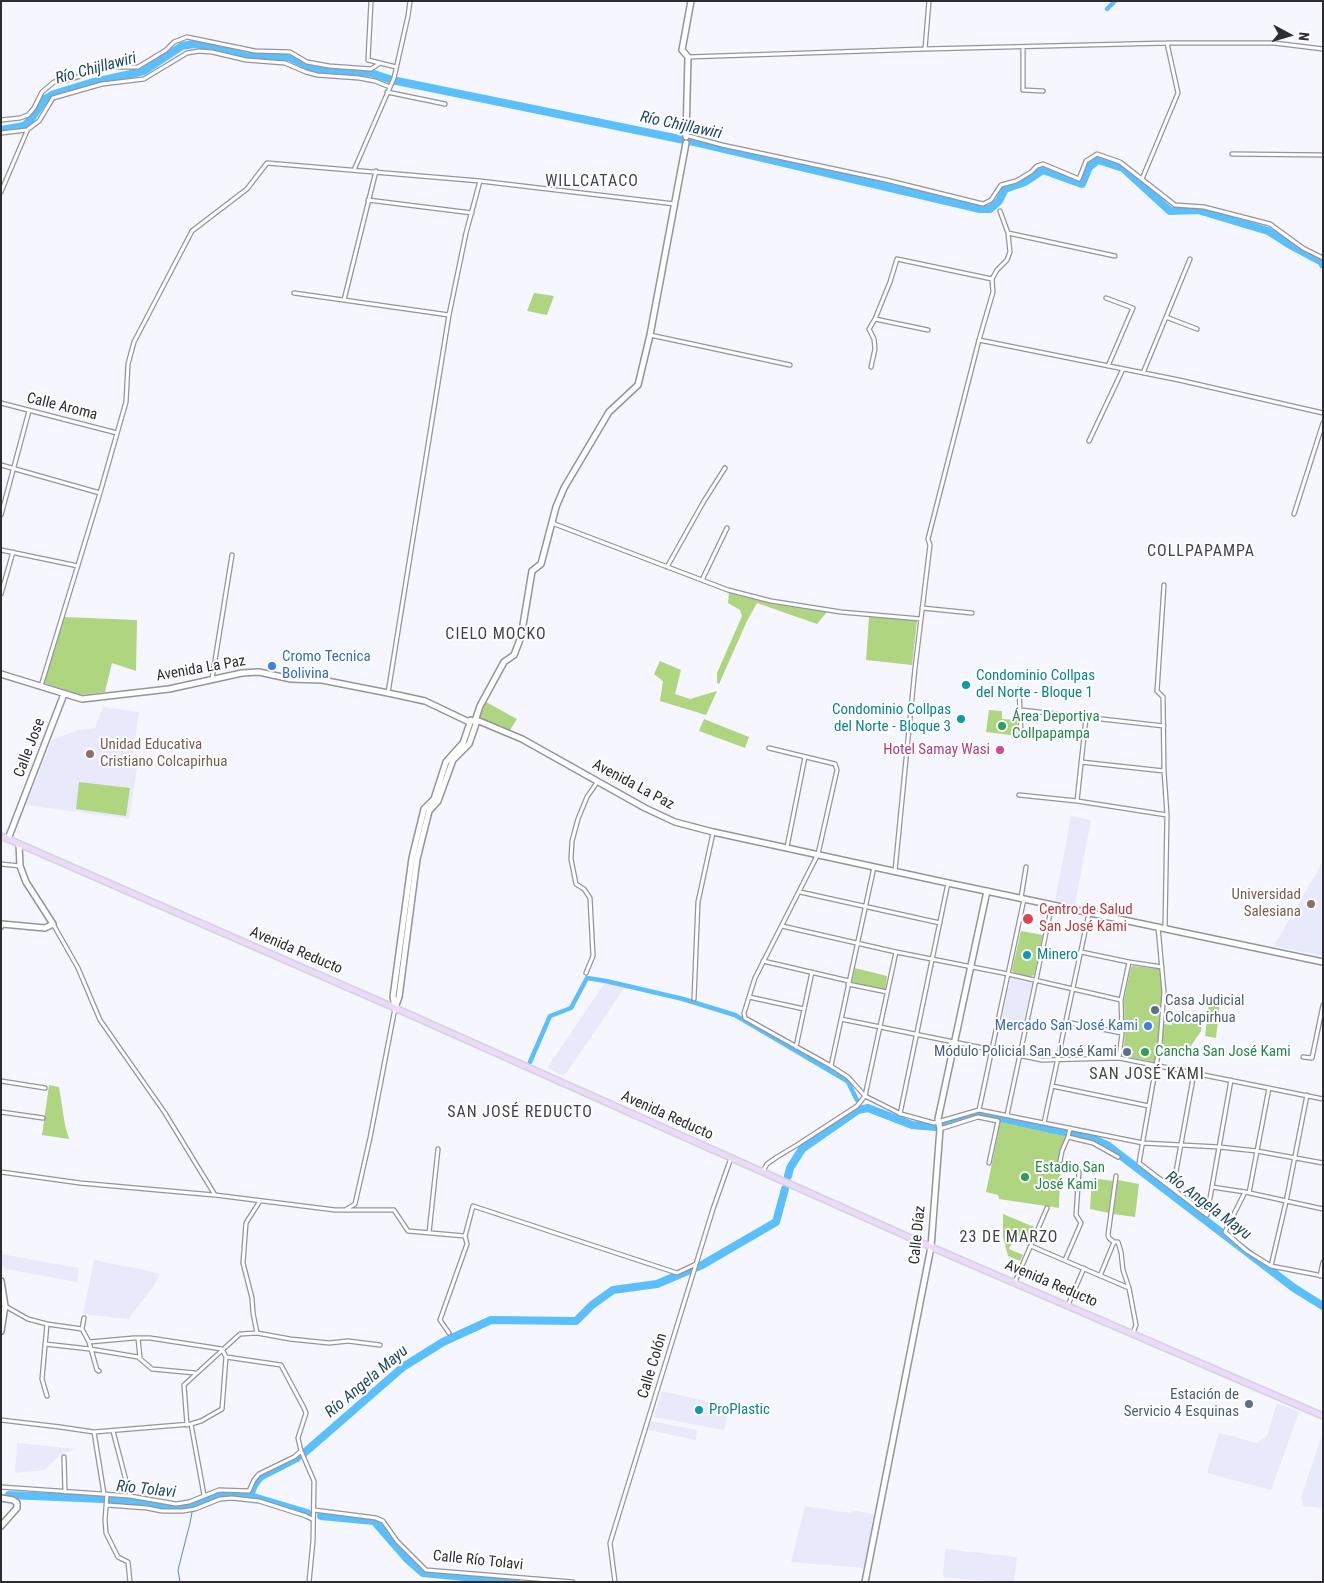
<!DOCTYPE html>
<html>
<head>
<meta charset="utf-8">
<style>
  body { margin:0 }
  #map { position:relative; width:1324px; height:1583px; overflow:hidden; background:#f5f6ff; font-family:"Roboto Condensed",sans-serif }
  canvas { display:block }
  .frame { position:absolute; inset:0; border:2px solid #2d2d31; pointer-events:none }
  .north { position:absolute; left:1264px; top:10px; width:50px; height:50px; -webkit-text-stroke:4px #fff; paint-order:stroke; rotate:96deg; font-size:14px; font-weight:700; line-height:20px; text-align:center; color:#2d2d31 }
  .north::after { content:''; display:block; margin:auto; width:18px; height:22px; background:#2d2d31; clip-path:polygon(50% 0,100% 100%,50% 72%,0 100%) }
</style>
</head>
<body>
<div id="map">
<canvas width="1324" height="1583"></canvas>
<div class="frame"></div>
<div class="north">N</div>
</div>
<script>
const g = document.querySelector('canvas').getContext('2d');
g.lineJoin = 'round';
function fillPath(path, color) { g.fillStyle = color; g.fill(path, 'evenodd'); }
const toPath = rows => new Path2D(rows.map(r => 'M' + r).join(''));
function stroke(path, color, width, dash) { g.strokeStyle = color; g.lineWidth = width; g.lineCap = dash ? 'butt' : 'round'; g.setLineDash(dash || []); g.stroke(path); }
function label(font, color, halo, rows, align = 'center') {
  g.font = font + ' "Roboto Condensed",sans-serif'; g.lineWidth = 4; g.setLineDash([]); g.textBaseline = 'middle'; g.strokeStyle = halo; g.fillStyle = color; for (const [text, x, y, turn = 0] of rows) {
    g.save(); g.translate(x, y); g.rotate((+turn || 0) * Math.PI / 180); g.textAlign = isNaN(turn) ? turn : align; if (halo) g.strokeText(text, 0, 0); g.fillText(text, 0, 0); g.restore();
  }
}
fillPath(toPath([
  [103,707,139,712,131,768,137,768,129,819,26,805,52,740,78,730,95,728],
  [1071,816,1091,820,1075,905,1055,901],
  [1323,861,1323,956,1274,946],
  [1011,978,1032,983,1022,1028,1001,1023],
  [606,981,626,986,564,1076,547,1068],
  [1,1254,79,1268,77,1282,5,1269,1,1262],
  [94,1260,145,1270,160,1274,154,1286,128,1319,83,1314],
  [662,1391,730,1407,724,1430,654,1417],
  [1277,1403,1299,1412,1271,1490,1207,1473,1219,1433,1257,1443,1267,1435],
  [650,1421,697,1430,696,1440,648,1430],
  [1323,1432,1323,1508,1303,1506,1301,1497],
  [17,1443,77,1449,61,1454,45,1470,15,1473],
  [805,1506,851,1513,852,1510,876,1515,864,1568,791,1562],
  [945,1549,1017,1557,1014,1582,998,1582,943,1577]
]), '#e8eafc');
fillPath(toPath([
  [534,293,554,296,547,315,527,311],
  [729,593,773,604,827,612,817,624,757,603,747,621,719,684,717,683,717,673,742,616,740,610,728,603],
  [64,617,137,620,136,671,112,663,105,692,79,695,44,683],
  [869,617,917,620,912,665,866,660],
  [660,661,681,670,675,694,690,699,717,691,706,715,660,701,663,681,654,674],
  [486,702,517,719,510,730,479,718],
  [989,710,1002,711,1002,719,1017,720,1018,736,986,732],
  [704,719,749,737,745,748,699,731],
  [79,782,130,788,126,816,76,809],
  [1021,931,1043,935,1034,975,1030,977,1014,973,1012,970],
  [1133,966,1160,969,1162,993,1158,1043,1155,1062,1123,1056,1125,1034,1124,1000,1131,967],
  [855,968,887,976,885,990,852,982],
  [1209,1002,1220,1003,1216,1038,1205,1036],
  [1173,1017,1194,1020,1202,1023,1201,1031,1184,1056,1161,1053,1164,1024,1172,1025],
  [49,1085,59,1087,65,1125,69,1139,42,1135],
  [996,1114,1068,1129,1066,1136,1063,1143,1059,1165,1061,1165,1059,1202,1059,1208,999,1199,998,1195,986,1192,999,1129,999,1121,996,1118],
  [1092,1178,1113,1181,1109,1213,1090,1209],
  [1118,1180,1139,1184,1135,1217,1113,1214],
  [1003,1214,1034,1227,1029,1240,1016,1235,1009,1249,1023,1255,1020,1261,1008,1256,1003,1237]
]), '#b0d580');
stroke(toPath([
  [180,1582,178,1570,190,1523,193,1507]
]), '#4d93be', 1);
stroke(toPath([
  [1107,9,1115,1],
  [530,1062,550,1016,571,1008,587,978,606,981,683,999,735,1015,842,1078,848,1082,857,1100]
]), '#5bbffb', 4.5);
stroke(toPath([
  [1,130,24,126,31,119,45,99,54,94,90,83,144,71,182,46,194,44,220,48,245,56,289,57,314,69,371,73,392,80,699,143,980,209,990,209,999,201,1005,189,1025,182,1043,170,1082,184,1089,167,1098,160,1123,168,1170,211,1198,210,1268,231,1290,245,1322,262,1323,265],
  [943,1125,979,1113,1065,1132],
  [1073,1134,1090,1137,1107,1145,1294,1288,1323,1306],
  [788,1176,790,1168,802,1149,858,1110,868,1108,912,1125,936,1127],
  [303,1454,403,1367,443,1342,491,1320,576,1321,592,1305,613,1290,657,1284,702,1265,776,1222,785,1189],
  [9,1495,103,1499,179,1508,193,1507,219,1496,230,1495,250,1496,307,1513],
  [250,1496,254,1485,260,1477,297,1458],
  [321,1516,374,1521,407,1559,423,1573,516,1582]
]), '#5bbffb', 8);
const street = toPath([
  [371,1,368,60,396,67],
  [1023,47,1023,90,1043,91],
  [925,49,929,1],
  [688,57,925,49,1167,43,1274,43,1323,49],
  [387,92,445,104],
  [1,120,20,118,28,115,34,108,42,92,54,82,67,80,111,67,138,67,166,50,174,42,187,37,255,51,290,52,307,62,329,66,371,69,379,64],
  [1,133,27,130,39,121,53,98,102,84,144,79,187,53,199,51,212,52,246,60,285,63,306,72,317,75,359,78,375,81,390,87],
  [685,135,722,145,886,180,983,204,991,200,1001,185,1016,181,1031,172,1037,166,1043,164,1079,179,1086,161,1097,154,1120,162,1175,205,1204,207,1270,224,1303,248,1323,258],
  [1232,154,1323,155],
  [354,170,394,78,408,16,410,1],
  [1142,179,1178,93,1167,43],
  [1,192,27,131],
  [368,200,472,213],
  [1008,233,1115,256],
  [294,293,449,315],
  [1106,298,1133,308,1108,366],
  [344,300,376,171],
  [1166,317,1197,329],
  [875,319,928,330],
  [650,335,790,365],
  [979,340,1179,380,1323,413],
  [871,367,875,349,874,339,869,329,875,319,890,282,897,259,992,279],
  [1143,373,1190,259],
  [1,403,117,433],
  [1089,441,1123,369],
  [1,465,100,493],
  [1294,514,1323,423],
  [1,515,29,411],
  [552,523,728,590,771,601,841,612,921,619],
  [1,550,78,566],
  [667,567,704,501,725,468],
  [702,580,727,528],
  [1164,585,1157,691,1163,697,1164,771,1167,815,1165,928],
  [1,594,13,552],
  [922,608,972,613],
  [212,679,232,555],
  [41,686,100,493,126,402,128,364,134,342,192,231,247,189,267,163,480,181,675,204],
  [1019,689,1021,733],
  [388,693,449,315,466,233,480,181],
  [1021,710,1164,726],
  [769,748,835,764,837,770,818,854,755,978,744,1013,745,1018,831,1066,848,1077,865,1096,901,1114,934,1123,979,1110,1143,1143,1219,1147,1257,1151,1323,1163],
  [1081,762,1164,771],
  [1019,795,1077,801,1167,815],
  [1077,801,1086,718],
  [787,847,805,757],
  [1,864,20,866],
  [895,871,915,668,930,545,928,539,979,340,993,292,992,279,997,270,1007,260,1010,252,1008,233,1000,211],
  [800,892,940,923],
  [1021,898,1026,867],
  [53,924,78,968,100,1020,165,1113,215,1195,335,1210,394,1210,408,1231,465,1236],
  [782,926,896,952,1008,974,1121,1000],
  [1158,927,1164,992,1160,1043,1139,1163,1207,1215,1231,1080],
  [1081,952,1129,962,1162,967],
  [763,961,849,981],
  [586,973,593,956,590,898,584,889,576,884,571,859,572,841,578,819,587,797,598,781],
  [848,984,887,992],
  [749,997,804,1009],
  [694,999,698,902,713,833],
  [841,1019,1042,1060,1119,1058,1323,1099],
  [1066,1022,1122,1033],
  [796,1047,812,972],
  [1303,1057,1312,1058,1323,1005],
  [1119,1058,1122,1033,1121,1000,1129,962],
  [831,1066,874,867],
  [1,1081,45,1088],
  [1052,1086,1149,1106],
  [979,1110,1024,899],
  [1,1112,43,1118],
  [900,1114,948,883],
  [1007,1115,1052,905],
  [1044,1123,1089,913],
  [940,1129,978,1117,998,1121,989,1163],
  [1068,1137,1093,1143,1118,1157],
  [1060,1161,1062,1151,1068,1137,1070,1128],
  [763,1171,767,1164,777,1157,797,1145,857,1106,865,1096,896,952],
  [1,1172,80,1183,214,1195],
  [1212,1187,1245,1192,1323,1209],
  [1173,1188,1194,1073],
  [1245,1192,1225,1232,1247,1251,1271,1266,1323,1276],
  [1249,1193,1269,1088],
  [345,1210,355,1204,370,1138,395,1008],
  [429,1233,438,1149],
  [1114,1242,1118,1242,1121,1252,1123,1270,1129,1288,1136,1325,1133,1333],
  [1031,1246,1129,1288],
  [1065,1260,1081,1223,1076,1215,1079,1172],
  [1271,1266,1286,1202,1307,1095],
  [1100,1276,1114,1242,1109,1238,1108,1235,1116,1176],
  [1320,1276,1323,1262],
  [1015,1282,1047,1208],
  [1068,1305,1084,1268],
  [5,1306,28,1319,47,1324,82,1329],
  [84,1318,82,1329,89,1342,97,1370,99,1371],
  [257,1333,253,1313,252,1298,243,1263,246,1223,260,1201],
  [449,1333,440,1320,467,1244,465,1236,473,1206,677,1273,696,1264],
  [138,1338,140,1358],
  [89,1342,134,1338,150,1338,222,1349],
  [45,1344,90,1349,138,1357,152,1369,195,1373],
  [226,1357,281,1365,304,1408,306,1413,298,1438,301,1451,314,1481,313,1541,309,1582],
  [47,1396,42,1379,47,1324],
  [1,1420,60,1427,94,1432,191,1424,201,1421,222,1409,226,1357,222,1349],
  [191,1424,204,1495],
  [187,1425,184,1385,240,1334,257,1333,290,1339,329,1343,348,1341,380,1345],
  [113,1431,130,1496],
  [94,1432,104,1494],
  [64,1457,65,1492],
  [1,1487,130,1496,176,1504,189,1502,219,1490,249,1491,254,1480,259,1474,294,1457,301,1451],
  [107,1494,105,1520,106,1533,118,1557,128,1562,130,1582],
  [107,1505,147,1508,162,1511,183,1511,195,1509,220,1499,232,1498,259,1501,306,1516,312,1519],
  [314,1510,376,1518,383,1521,397,1541,426,1570,573,1582],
  [615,1582,610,1543,713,1209,731,1158]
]);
const secondary = toPath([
  [686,137,688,57,682,50,691,1],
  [1,674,82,699,169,689,242,673,259,672,291,679,322,680,388,693,425,701,467,721,479,721,522,739,645,808,675,822,713,832,948,883,1323,962],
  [475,721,480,706,504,662,514,655,521,637,532,571,541,564,556,507,564,488,609,412,638,385,650,335,686,143],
  [8,839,64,694],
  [1,926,2,924,45,928,53,924,26,882,20,866,19,844],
  [395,1006,393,997,412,858,424,809,434,799,446,762,463,743,471,720],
  [395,1008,399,997,417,859,429,811,438,801,453,760,469,744,477,721],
  [1,1281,5,1306,1,1331],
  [1,1498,13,1500,17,1503,17,1508,1,1526],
  [865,1582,931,1247,940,1129,938,1119,987,891]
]);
const primary = toPath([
  [1,836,395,1008,931,1247,1323,1416]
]);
stroke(street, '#93949e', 5.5);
stroke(secondary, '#93949e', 8);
stroke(primary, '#d5d5d6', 8);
stroke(street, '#fff', 3);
stroke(secondary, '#fff', 5);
stroke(primary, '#ebdafe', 5);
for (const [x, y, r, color] of [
  [272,666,5,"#3f7fe0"],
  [966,685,5,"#0f9aa8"],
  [961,719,5,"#0f9aa8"],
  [1002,726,5,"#2e9e5b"],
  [1000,750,5,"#d1479c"],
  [90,754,5,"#8d6e63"],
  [1311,904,5,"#8d6e63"],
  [1028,919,6,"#e0444e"],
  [1027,955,5,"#0f9aa8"],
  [1155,1010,5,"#5c6f8a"],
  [1148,1026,5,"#3f7fe0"],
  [1127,1052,5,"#5c6f8a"],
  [1145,1052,5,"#2e9e5b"],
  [1025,1177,5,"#2e9e5b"],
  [1249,1404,5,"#5c6f8a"],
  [699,1410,5,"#0f9aa8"]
]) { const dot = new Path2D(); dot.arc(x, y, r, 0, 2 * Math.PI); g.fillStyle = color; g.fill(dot); stroke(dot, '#fff', 2); }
label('15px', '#2d2d31', '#fff', [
  ["Calle Aroma",62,407,14],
  ["Avenida La Paz",201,669,-10],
  ["Calle Jose",30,748,-69],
  ["Avenida La Paz",633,785,28],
  ["Avenida Reducto",296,951,23],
  ["Avenida Reducto",667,1116,24],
  ["Calle Díaz",918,1235,-84],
  ["Avenida Reducto",1051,1284,23],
  ["Calle Colón",653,1366,-73],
  ["Calle Río Tolavi",478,1561,6]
]);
label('15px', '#366cbe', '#fff', [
  ["Cromo Tecnica",282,657],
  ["Bolivina",282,674],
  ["Mercado San José Kami",1138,1026,"right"]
], 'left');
label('15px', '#0d838f', '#fff', [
  ["Condominio Collpas",976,676],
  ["del Norte - Bloque 1",976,693],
  ["Condominio Collpas",951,710,"right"],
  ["del Norte - Bloque 3",951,727,"right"],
  ["Minero",1037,955],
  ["ProPlastic",709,1410]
], 'left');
label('15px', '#27864d', '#fff', [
  ["Área Deportiva",1012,717],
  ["Collpapampa",1012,734],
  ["Cancha San José Kami",1155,1052],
  ["Estadio San",1035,1168],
  ["José Kami",1035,1185]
], 'left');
label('15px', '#785e54', '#fff', [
  ["Unidad Educativa",100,745],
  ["Cristiano Colcapirhua",100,762],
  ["Universidad",1301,895,"right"],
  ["Salesiana",1301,912,"right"]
], 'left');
label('15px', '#b23c85', '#fff', [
  ["Hotel Samay Wasi",990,750]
], 'right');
label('15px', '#be3a42', '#fff', [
  ["Centro de Salud",1039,910],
  ["San José Kami",1039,927]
], 'left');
label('15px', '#4e5e75', '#fff', [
  ["Casa Judicial",1165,1001,"left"],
  ["Colcapirhua",1165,1018,"left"],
  ["Módulo Policial San José Kami",1117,1052],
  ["Estación de",1239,1395],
  ["Servicio 4 Esquinas",1239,1412]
], 'right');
label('italic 16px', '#1f4861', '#fff', [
  ["Río Chijllawiri",96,69,-15],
  ["Río Chijllawiri",681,126,12],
  ["Río Angela Mayu",1208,1206,37],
  ["Río Angela Mayu",367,1382,-40],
  ["Río Tolavi",146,1490,6]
]);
g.letterSpacing = '1px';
label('16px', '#41424a', '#fff', [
  ["WILLCATACO",592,182],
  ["COLLPAPAMPA",1201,552],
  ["CIELO MOCKO",496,635],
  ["SAN JOSÉ KAMI",1147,1075],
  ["SAN JOSÉ REDUCTO",520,1113],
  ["23 DE MARZO",1009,1238]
]);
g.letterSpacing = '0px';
</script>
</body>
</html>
